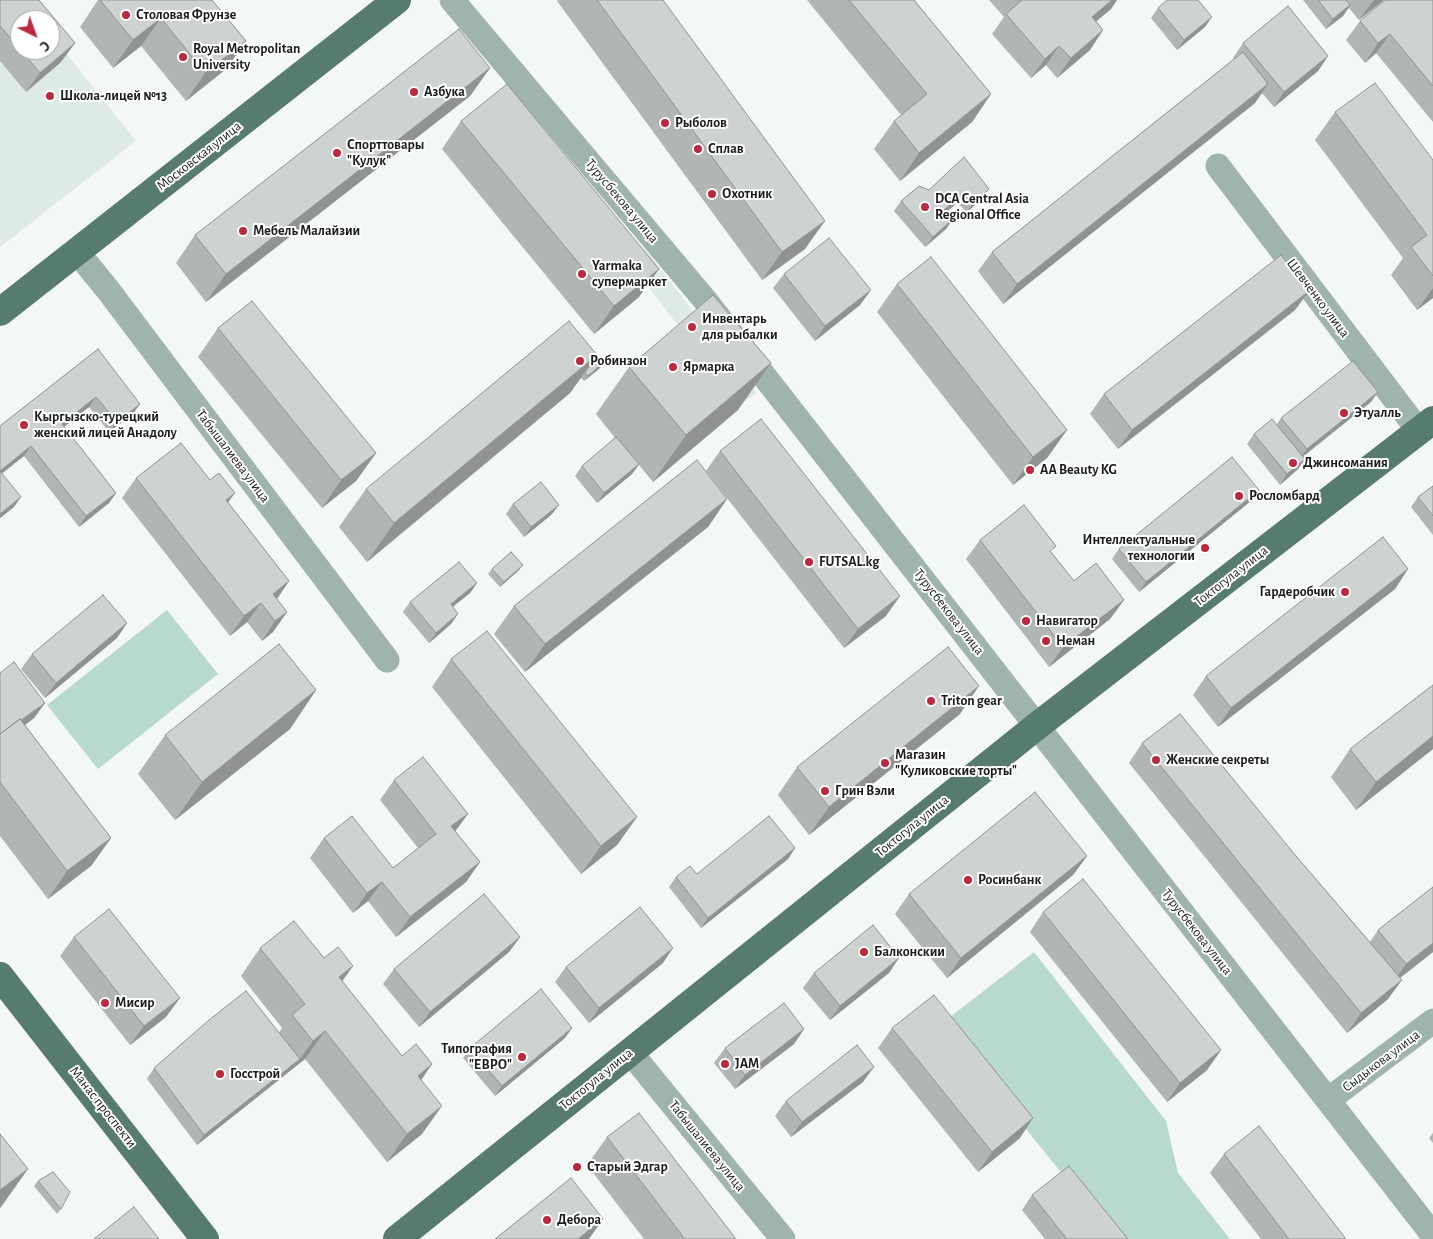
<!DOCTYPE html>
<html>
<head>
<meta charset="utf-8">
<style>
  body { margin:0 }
  #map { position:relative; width:1433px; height:1239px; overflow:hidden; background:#f3f7f5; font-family:"Alegreya Sans",sans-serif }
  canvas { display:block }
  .north { position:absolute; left:10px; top:10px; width:50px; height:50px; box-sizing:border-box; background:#fff; border:1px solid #a3a4a4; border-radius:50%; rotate:138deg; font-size:14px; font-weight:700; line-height:20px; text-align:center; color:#1a1b1b }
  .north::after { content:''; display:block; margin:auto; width:18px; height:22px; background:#ba293e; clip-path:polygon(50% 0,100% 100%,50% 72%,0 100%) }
</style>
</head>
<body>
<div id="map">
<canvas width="1433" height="1239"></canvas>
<div class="north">С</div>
</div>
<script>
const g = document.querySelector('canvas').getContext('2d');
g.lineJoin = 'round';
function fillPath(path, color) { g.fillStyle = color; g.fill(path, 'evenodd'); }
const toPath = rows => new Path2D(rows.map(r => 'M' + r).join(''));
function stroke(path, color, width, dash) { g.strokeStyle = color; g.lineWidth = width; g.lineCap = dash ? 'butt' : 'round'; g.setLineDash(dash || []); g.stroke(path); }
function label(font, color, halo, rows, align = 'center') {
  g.font = font + ' "Alegreya Sans",sans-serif'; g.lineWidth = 4; g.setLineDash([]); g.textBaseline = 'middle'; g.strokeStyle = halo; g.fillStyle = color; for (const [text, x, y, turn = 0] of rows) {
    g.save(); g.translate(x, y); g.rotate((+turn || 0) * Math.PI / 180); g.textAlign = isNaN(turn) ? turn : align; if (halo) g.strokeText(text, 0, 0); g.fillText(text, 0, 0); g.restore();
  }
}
fillPath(toPath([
  [0,0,20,20,20,50,50,50,50,33,136,141,0,247],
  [645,249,756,393,740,405,629,262]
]), '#deeae5');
fillPath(toPath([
  [167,610,218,674,98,769,47,705],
  [1034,952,1166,1121,1178,1173,1230,1239,1115,1239,941,1024]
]), '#b7dacc');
stroke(toPath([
  [452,0,705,300,1433,1235],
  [1218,166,1419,431],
  [77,252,108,290,387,660],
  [630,1052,783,1239],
  [1328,1100,1433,1021]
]), '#9fb4ab', 25);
stroke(toPath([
  [0,312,397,0],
  [0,976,205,1239],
  [397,1239,1037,726,1433,420]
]), '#577c6e', 28);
fillPath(toPath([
  [0,0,39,0,75,43,61,62,26,92,0,61],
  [20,20,50,20,50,50,20,50],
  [98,0,212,0,246,41,226,69,186,101,141,46,113,68,80,27],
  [558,0,663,0,805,249,762,280,557,1],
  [807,0,914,0,991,94,972,122,900,181,874,149,894,121,901,115],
  [989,0,1117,0,1111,9,1096,21,1103,30,1090,50,1057,78,1046,65,1031,78,992,34,1004,17],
  [1303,0,1384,0,1359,20,1349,8,1343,16,1326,29],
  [1433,0,1433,122,1376,53,1365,63,1346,40,1360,21],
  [1158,8,1205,27,1177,50,1151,18],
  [1243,43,1328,56,1318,71,1274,107,1262,93,1255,103,1003,304,978,271,992,252,1234,59,1233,58],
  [490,68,470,96,206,302,176,263,195,235],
  [1335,112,1433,160,1433,298,1417,310,1391,275,1403,258,1315,140],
  [461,121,639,297,594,334,442,149],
  [964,157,982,199,967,212,957,203,946,212,953,219,946,229,925,247,894,211,901,201,929,190],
  [784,274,860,305,815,341,773,288],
  [897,284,1067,430,1047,458,1013,485,877,312],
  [1309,291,1295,310,1118,449,1090,414,1104,394],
  [218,328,376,453,356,481,322,508,198,357],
  [98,349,133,414,109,432,89,407,64,427,116,493,109,503,79,527,24,456,2,473,14,507,0,518,0,426],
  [603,363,600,368,584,381,581,378,570,393,367,562,339,527,366,489],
  [629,367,738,410,653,482,639,465,632,474,597,503,575,476,582,466,615,438,596,414],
  [1371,402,1303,457,1305,459,1298,469,1280,485,1247,444,1254,434,1277,424,1281,418],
  [720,451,886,616,844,648,706,471],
  [136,478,228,502,289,581,277,599,287,612,273,632,262,641,247,622,230,636,122,498],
  [1433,486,1433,535,1411,507,1418,497],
  [727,499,708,527,525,672,494,634,514,606],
  [1252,500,1139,592,1112,559,1119,549],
  [513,504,559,505,551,515,524,537,506,514],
  [980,540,1052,553,1074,581,1124,600,1110,619,1049,667,966,559],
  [492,569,519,570,500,587,488,574],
  [1408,569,1395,589,1218,727,1193,695,1206,676],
  [477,583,470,593,453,607,451,624,429,643,403,612,410,602],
  [127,623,117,638,45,698,21,669,32,654],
  [451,659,637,817,617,845,581,874,432,687],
  [0,673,45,703,34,718,25,725,111,838,91,866,48,899,0,836],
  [1433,685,1433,749,1356,810,1331,777,1350,749],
  [316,690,290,729,175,820,138,774,165,735],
  [960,714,809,835,778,795,797,767],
  [1142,743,1291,850,1370,942,1378,930,1433,887,1433,952,1400,978,1388,999,1347,1033,1129,763],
  [394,780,455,831,480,862,466,882,396,937,368,901,353,913,310,858,324,838,393,868,418,848,380,800],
  [795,848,788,859,701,928,669,887,676,877,697,874],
  [1087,856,1073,875,947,978,895,914,909,894],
  [1043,912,1221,1050,1207,1070,1167,1102,1030,932],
  [74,937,166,1017,130,1045,60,956],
  [520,937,509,952,419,1027,383,984,394,969],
  [260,948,324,958,353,966,342,981,402,1056,432,1064,421,1080,422,1134,387,1162,305,1059,197,1145,147,1079,154,1068,279,1033,282,1028,241,976],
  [663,963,589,1023,555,982,566,967],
  [814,973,889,973,830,1020,803,988],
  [892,1028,1020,1138,978,1172,878,1048],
  [804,1029,794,1044,735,1089,714,1063,725,1048],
  [565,1038,495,1096,463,1058,470,1048],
  [863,1082,791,1137,775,1116,786,1101],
  [1433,1133,1433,1143,1429,1138],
  [607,1137,736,1239,644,1239,587,1165],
  [1224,1154,1346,1239,1261,1239,1210,1173],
  [38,1181,61,1209,57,1214,34,1186],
  [1032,1195,1128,1239,1045,1239,1022,1210]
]), '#b1b5b4');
fillPath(toPath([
  [1112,0,1117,0,1111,9,1078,37,1092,17],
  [1374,0,1384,0,1359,20,1373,1],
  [1350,5,1343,16,1326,29,1333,19],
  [1212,17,1205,27,1177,50,1184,40],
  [161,18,141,46,113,68,133,40],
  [1103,30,1090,50,1057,78,1071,58],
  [1390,34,1376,53,1365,63,1378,43],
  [246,41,226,69,186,101,205,73],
  [75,43,61,62,26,92,40,73],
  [1059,46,1046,65,1031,78,1045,59],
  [1328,56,1318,71,1274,107,1284,92],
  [490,68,470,96,206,302,226,274],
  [1268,84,1255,103,1003,304,1017,284],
  [991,94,972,122,900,181,919,153],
  [989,189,982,199,967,212,974,202],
  [964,193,957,203,937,220,944,210],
  [953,219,946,229,925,247,933,237],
  [825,221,805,249,762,280,782,252],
  [659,269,639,297,594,334,614,306],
  [1433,288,1433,298,1417,310],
  [871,290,860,305,815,341,825,326],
  [1309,291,1295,310,1118,449,1132,430],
  [597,355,570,393,367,562,394,523],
  [603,363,600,368,584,381,588,376],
  [771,363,738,410,653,482,686,435],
  [1378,392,1371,402,1299,459,1307,449],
  [96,397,89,407,55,434,62,424],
  [140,404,133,414,109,432,117,422],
  [1067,430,1047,458,1013,485,1033,457],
  [31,446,24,456,0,475,0,471],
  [376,453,356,481,322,508,341,480],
  [1305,459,1298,469,1280,485,1287,474],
  [639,464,632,474,597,503,604,493],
  [1259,490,1252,500,1139,592,1146,582],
  [116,493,109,503,79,527,86,516],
  [235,493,221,512,226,500],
  [21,497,14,507,0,518,0,514],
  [727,499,708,527,525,672,545,644],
  [559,505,551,515,524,537,531,527],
  [523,565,519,570,500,587,504,582],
  [1408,569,1395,589,1218,727,1231,708],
  [289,581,276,600,273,594],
  [477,583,470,593,443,614,451,604],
  [900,596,886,616,844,648,858,629],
  [1124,600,1110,619,1049,667,1063,647],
  [261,603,247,622,230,636,244,616],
  [287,612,273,632,262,641,275,621],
  [458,614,451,624,429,643,436,633],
  [127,623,117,638,45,698,56,683],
  [979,686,960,714,809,835,829,807],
  [316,690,290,729,175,820,202,782],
  [45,703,34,718,0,744,0,737],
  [1433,736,1433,749,1356,810,1376,782],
  [468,814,454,833,451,826],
  [637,817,617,845,581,874,601,846],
  [111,838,91,866,48,899,67,871],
  [795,848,788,859,701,928,708,918],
  [1087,856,1073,875,947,978,961,958],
  [480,862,466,882,396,937,410,917],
  [382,882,368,901,353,913,367,893],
  [520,937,509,952,419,1027,430,1012],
  [1433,943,1433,952,1392,984,1406,964],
  [673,948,663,963,589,1023,599,1008],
  [899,958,889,973,830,1020,840,1006],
  [353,966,333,994,339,977],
  [1402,980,1388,999,1347,1033,1361,1013],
  [180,998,166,1017,130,1045,144,1026],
  [572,1028,565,1038,495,1096,502,1086],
  [804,1029,794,1044,735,1089,745,1075],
  [325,1031,305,1059,197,1145,204,1135,300,1059,313,1041],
  [1221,1050,1207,1070,1167,1102,1180,1083],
  [432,1064,413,1092,418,1076],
  [874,1067,863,1082,791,1137,802,1122],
  [442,1106,422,1134,387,1162,407,1134],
  [1033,1118,1020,1138,978,1172,992,1152],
  [28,1169,1,1207,0,1208,0,1190],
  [603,1219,589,1239,578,1239]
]), '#909392');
const building = toPath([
  [0,0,39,0,75,43,40,73,21,50,50,50,50,20,20,20,20,49,0,26,0,0],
  [100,0,212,0,246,41,205,73,161,18,133,40,100,0],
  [597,0,663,0,825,221,782,252,597,0],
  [849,0,914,0,991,94,919,153,894,121,927,94,849,0],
  [1020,0,1112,0,1092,17,1103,30,1071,58,1059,46,1045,59,1006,14,1021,1,1020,0],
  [1167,0,1198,0,1212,17,1184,40,1158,8,1167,0],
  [1318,0,1346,0,1350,5,1333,19,1318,0],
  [1385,0,1433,0,1433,86,1390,34,1378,43,1360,21,1385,0],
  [1288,6,1328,56,1284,92,1243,43,1288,6],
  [459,29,490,68,226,274,195,235,459,29],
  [1243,52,1268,84,1017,284,992,252,1243,52],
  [1375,83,1433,160,1433,276,1411,247,1427,235,1335,112,1375,83],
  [507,84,659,269,614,306,461,121,507,84],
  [964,157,989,189,974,202,964,193,944,210,953,219,933,237,901,201,919,186,929,190,964,157],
  [829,238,871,290,825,326,784,274,829,238],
  [1281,255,1309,291,1132,430,1104,394,1281,255],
  [931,257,1067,430,1033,457,897,284,931,257],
  [713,295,771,363,686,435,629,367,713,295],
  [252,301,376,453,341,480,218,328,252,301],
  [569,321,597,355,394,523,366,489,569,321],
  [98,349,140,404,117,422,96,397,62,424,116,493,86,516,31,446,0,471,0,426,98,349],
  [597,355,603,363,588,376,585,373,597,355],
  [1353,361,1378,392,1307,449,1281,418,1353,361],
  [761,419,900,596,858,629,720,451,761,419],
  [1272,419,1305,459,1287,474,1254,434,1272,419],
  [616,437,639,464,604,493,582,466,616,437],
  [181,443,210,480,219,473,235,493,226,500,289,581,273,594,287,612,275,621,261,603,244,616,136,478,181,443],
  [1232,457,1259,490,1146,582,1119,549,1232,457],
  [697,460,727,499,545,644,514,606,697,460],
  [0,471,21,497,0,514,0,471],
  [541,482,559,505,531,527,513,504,541,482],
  [1433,486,1433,516,1418,497,1433,486],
  [1024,505,1056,546,1050,551,1074,581,1096,563,1124,600,1063,647,980,540,1024,505],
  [1383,537,1408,569,1231,708,1206,676,1383,537],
  [511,552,523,565,504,582,492,569,511,552],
  [459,562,477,583,451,604,458,614,436,633,410,602,459,562],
  [103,595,127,623,56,683,32,654,103,595],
  [487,631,637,817,601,846,451,659,487,631],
  [279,644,316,690,202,782,165,735,279,644],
  [948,647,979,686,829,807,797,767,948,647],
  [14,662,45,703,21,720,20,719,0,734,0,673,14,662],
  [1433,685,1433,736,1376,782,1350,749,1433,685],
  [1180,714,1291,850,1402,980,1361,1013,1142,743,1180,714],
  [20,719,111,838,67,871,0,782,0,734,20,719],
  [423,757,468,814,451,826,480,862,410,917,382,882,367,893,324,838,352,816,393,868,436,834,394,780,423,757],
  [1035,792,1087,856,961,958,909,894,1035,792],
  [769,816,795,848,708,918,676,877,690,866,697,874,769,816],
  [1083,879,1221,1050,1180,1083,1043,912,1083,879],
  [1433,887,1433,943,1406,964,1378,930,1433,887],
  [484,894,520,937,430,1012,394,969,484,894],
  [640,907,673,948,599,1008,566,967,640,907],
  [109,909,180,998,144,1026,74,937,109,909],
  [294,921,324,958,338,947,353,966,339,977,402,1056,416,1044,432,1064,418,1076,442,1106,407,1134,325,1031,313,1041,292,1015,305,1004,260,948,294,921],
  [873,925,899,958,840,1006,814,973,873,925],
  [541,989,572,1028,502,1086,470,1048,541,989],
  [246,991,300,1059,204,1135,154,1068,209,1020,246,991],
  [934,995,1033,1118,992,1152,892,1028,934,995],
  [784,1003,804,1029,745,1075,725,1048,784,1003],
  [857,1045,874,1067,802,1122,786,1101,857,1045],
  [639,1113,736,1239,685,1239,607,1137,639,1113],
  [1259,1126,1346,1239,1289,1239,1224,1154,1259,1126],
  [0,1134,28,1169,0,1190,0,1134],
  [1069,1166,1128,1239,1067,1239,1032,1195,1069,1166],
  [53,1172,70,1192,61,1209,38,1181,53,1172],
  [571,1178,603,1219,578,1239,495,1239,571,1178],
  [134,1207,159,1239,94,1239,134,1207]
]);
fillPath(building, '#ced2d1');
stroke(building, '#909392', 1);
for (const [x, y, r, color] of [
  [126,15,5,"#ba293e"],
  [183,57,5,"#ba293e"],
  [414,92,5,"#ba293e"],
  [50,96,5,"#ba293e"],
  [665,123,5,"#ba293e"],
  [698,149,5,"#ba293e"],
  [337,153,5,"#ba293e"],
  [712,194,5,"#ba293e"],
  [925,207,5,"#ba293e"],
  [243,231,5,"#ba293e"],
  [582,274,5,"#ba293e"],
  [692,327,5,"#ba293e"],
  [580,361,5,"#ba293e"],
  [673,367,5,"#ba293e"],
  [1344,413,5,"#ba293e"],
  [24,425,5,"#ba293e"],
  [1293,463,5,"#ba293e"],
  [1030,470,5,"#ba293e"],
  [1239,496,5,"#ba293e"],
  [1205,548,5,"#ba293e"],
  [809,562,5,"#ba293e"],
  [1345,592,5,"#ba293e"],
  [1026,621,5,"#ba293e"],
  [1046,641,5,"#ba293e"],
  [931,701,5,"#ba293e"],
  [1156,760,5,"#ba293e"],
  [885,763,5,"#ba293e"],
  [825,791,5,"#ba293e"],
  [968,880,5,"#ba293e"],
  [864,952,5,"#ba293e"],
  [105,1003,5,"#ba293e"],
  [522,1057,5,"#ba293e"],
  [725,1064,5,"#ba293e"],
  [220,1074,5,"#ba293e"],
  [577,1167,5,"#ba293e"],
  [547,1220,5,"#ba293e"]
]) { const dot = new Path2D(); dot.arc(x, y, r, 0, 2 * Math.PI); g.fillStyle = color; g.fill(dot); stroke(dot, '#fff', 2); }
label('bold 14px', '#1a1b1b', '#fff', [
  ["Столовая Фрунзе",136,15],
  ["Royal Metropolitan",193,49],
  ["University",193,65],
  ["Азбука",424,92],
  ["Школа-лицей №13",60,96],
  ["Рыболов",675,123],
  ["Спорттовары",347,145],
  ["\"Кулук\"",347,161],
  ["Сплав",708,149],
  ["Охотник",722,194],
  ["DCA Central Asia",935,199],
  ["Regional Office",935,215],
  ["Мебель Малайзии",253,231],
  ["Yarmaka",592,266],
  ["супермаркет",592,282],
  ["Инвентарь",702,319],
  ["для рыбалки",702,335],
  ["Робинзон",590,361],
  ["Ярмарка",683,367],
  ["Этуалль",1354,413],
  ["Кыргызско-турецкий",34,417],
  ["женский лицей Анадолу",34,433],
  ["Джинсомания",1303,463],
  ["AA Beauty KG",1040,470],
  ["Росломбард",1249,496],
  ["Интеллектуальные",1195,540,"right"],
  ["технологии",1195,556,"right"],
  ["FUTSAL.kg",819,562],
  ["Гардеробчик",1335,592,"right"],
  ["Навигатор",1036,621],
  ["Неман",1056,641],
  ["Triton gear",941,701],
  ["Магазин",895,755],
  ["\"Куликовские торты\"",895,771],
  ["Женские секреты",1166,760],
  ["Грин Вэли",835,791],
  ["Росинбанк",978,880],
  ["Балконскии",874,952],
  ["Мисир",115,1003],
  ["Типография",512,1049,"right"],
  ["\"ЕВРО\"",512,1065,"right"],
  ["JAM",735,1064],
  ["Госстрой",230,1074],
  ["Старый Эдгар",587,1167],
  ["Дебора",557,1220]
], 'left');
label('14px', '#1a1b1b', '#fff', [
  ["Московская улица",199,156,-38],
  ["Турусбекова улица",622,201,50],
  ["Шевченко улица",1318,298,53],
  ["Табышалиева улица",233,456,53],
  ["Токтогула улица",1231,576,-38],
  ["Турусбекова улица",949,612,52],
  ["Токтогула улица",912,826,-39],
  ["Турусбекова улица",1197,932,52],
  ["Сыдыкова улица",1381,1061,-37],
  ["Токтогула улица",596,1079,-39],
  ["Манас проспекти",103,1107,52],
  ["Табышалиева улица",707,1146,51]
]);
</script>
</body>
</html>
